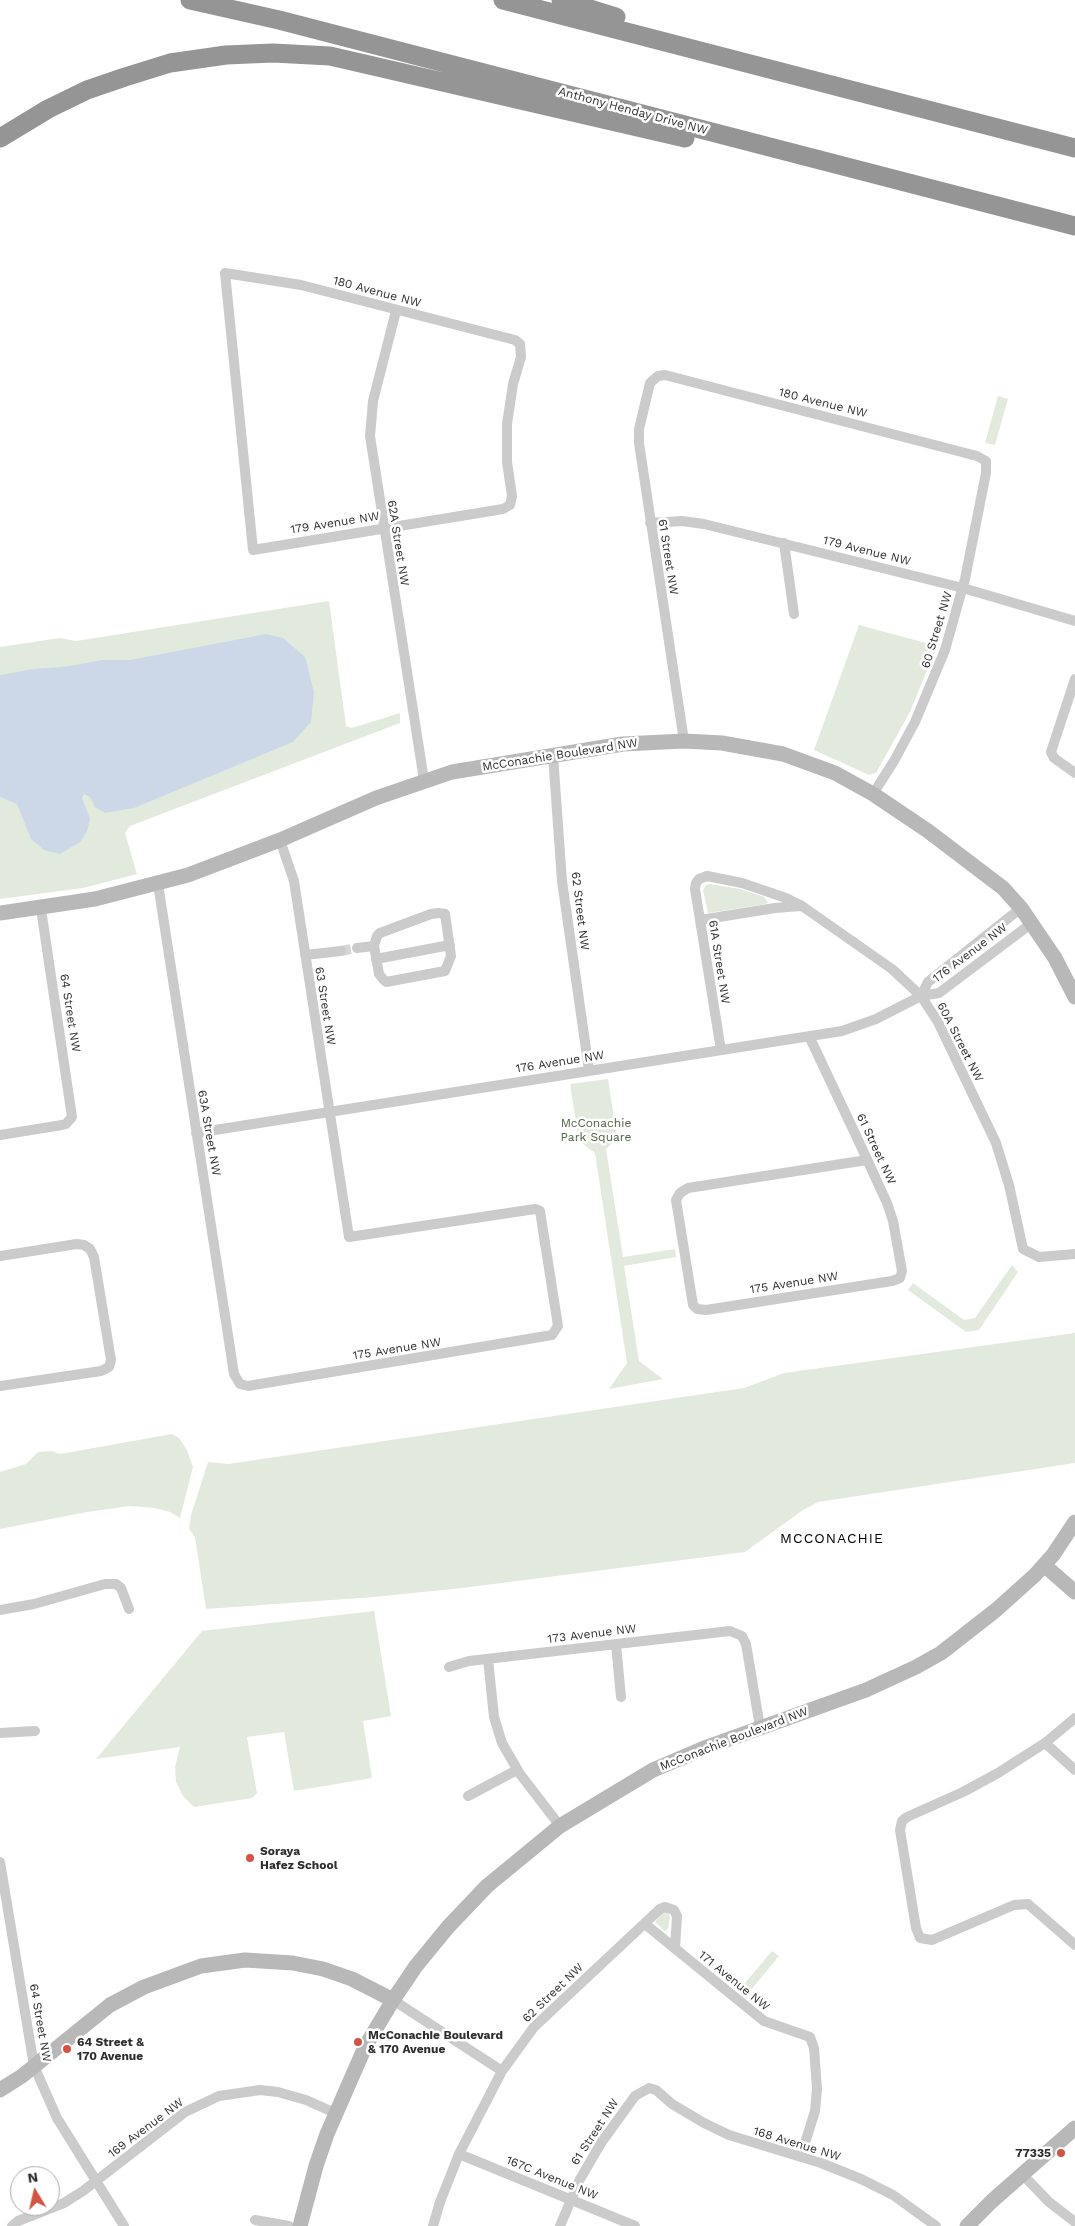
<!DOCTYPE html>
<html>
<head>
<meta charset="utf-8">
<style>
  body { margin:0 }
  #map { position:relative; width:1075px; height:2226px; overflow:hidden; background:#fff; font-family:"Work Sans",sans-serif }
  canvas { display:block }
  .north { position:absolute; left:10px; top:2166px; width:50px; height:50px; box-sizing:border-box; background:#fff; border:1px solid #ababab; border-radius:50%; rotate:351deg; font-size:14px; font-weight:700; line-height:20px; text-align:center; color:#2e2e2e }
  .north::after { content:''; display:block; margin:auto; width:18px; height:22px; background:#d15444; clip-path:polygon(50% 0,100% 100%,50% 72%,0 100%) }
</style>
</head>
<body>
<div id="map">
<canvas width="1075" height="2226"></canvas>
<div class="north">N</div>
</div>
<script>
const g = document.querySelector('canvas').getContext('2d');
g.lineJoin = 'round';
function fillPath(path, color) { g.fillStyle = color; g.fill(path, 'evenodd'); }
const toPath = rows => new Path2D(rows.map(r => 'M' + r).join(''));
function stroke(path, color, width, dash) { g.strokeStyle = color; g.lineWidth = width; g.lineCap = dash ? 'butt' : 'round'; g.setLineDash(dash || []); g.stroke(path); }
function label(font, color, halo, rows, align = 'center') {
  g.font = font + ' "Work Sans",sans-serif'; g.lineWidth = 5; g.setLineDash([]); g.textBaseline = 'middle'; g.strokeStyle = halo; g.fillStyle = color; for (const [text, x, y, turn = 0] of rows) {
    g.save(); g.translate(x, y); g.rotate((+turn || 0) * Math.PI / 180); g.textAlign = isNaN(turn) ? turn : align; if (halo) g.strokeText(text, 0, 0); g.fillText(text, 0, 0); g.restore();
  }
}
fillPath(toPath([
  [998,396,1008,399,995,445,985,443],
  [329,601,346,726,352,728,400,713,400,723,130,826,125,833,137,874,83,888,0,899,0,647,60,638,76,641],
  [859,625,937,646,910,712,876,773,869,775,814,750],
  [710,884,740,889,764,897,768,902,766,904,708,913,703,890,706,885],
  [608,1079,617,1138,606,1149,623,1257,675,1249,676,1257,624,1266,639,1361,663,1379,609,1389,627,1363,595,1153,579,1141,570,1084],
  [1012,1265,1018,1272,979,1330,966,1332,908,1290,913,1283,964,1320,975,1318],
  [1075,1333,1075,1463,818,1502,803,1510,745,1552,462,1588,374,1597,206,1609,195,1537,189,1529,191,1515,208,1462,228,1464,744,1388,784,1373],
  [172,1434,179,1438,187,1450,193,1467,180,1518,170,1512,154,1508,130,1506,87,1512,0,1529,0,1472,26,1464,38,1452,52,1451,60,1454],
  [374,1611,391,1716,363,1721,372,1778,294,1791,284,1732,247,1737,257,1793,252,1798,194,1807,183,1796,176,1782,175,1767,180,1747,96,1759,202,1631],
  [663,1912,668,1912,670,1917,668,1929,665,1931,655,1922],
  [772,1951,779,1956,746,1996,739,1990]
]), '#e2eadd');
fillPath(toPath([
  [266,634,283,638,305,657,314,692,311,722,293,742,134,808,105,813,95,807,90,797,84,794,82,798,90,819,87,831,80,842,60,854,44,850,31,839,17,804,0,797,0,675,34,669,70,666,102,660,130,660]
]), '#ccd8e8');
stroke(toPath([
  [341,951,357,948]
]), '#d5d5d5', 10, [10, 5]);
stroke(toPath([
  [225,273,301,285,515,340,520,344,521,357,513,384,507,424,507,462,512,496,510,505,503,509,253,550,225,273],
  [396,311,373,401,370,436,424,780],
  [650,523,682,521,704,524,963,588,1075,621],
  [784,543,794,614],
  [1075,679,1051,752,1054,758,1075,773],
  [684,741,639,443,639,429,650,383,658,376,665,375,977,456,986,461,986,473,965,579,945,650,915,722,894,761,873,794],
  [553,755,562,881,589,1070],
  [158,884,226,1322,234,1374,240,1384,248,1386,552,1335,558,1326,540,1211,535,1209,349,1237,294,881,280,840],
  [438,913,445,914,451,956,445,971,386,982,383,979,379,974,374,946,377,936,380,933,431,914,438,913],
  [700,920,775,908,801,906],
  [357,948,374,946],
  [305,955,341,951],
  [376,959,450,945],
  [921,996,928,982,1021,908],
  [809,1036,859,1142,887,1203,893,1221,902,1271,900,1278,892,1281,706,1310,697,1309,693,1305,676,1200,680,1193,688,1188,867,1160],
  [721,1050,695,889,696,883,699,879,707,876,742,883,786,898,802,906,892,969,921,996,938,1022,996,1143,1009,1185,1023,1249,1039,1257,1075,1254],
  [196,1133,842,1031,876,1019,921,996,939,993,1032,923],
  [0,1135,62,1125,66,1124,72,1117,41,909],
  [0,1256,77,1244,84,1245,90,1249,94,1257,111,1360,109,1367,101,1371,0,1386],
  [0,1610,34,1604,105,1584,116,1584,121,1588,129,1609],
  [616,1644,621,1697],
  [488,1659,494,1717,502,1743,520,1774,560,1826],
  [449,1667,469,1661,730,1631,742,1636,746,1644,760,1727],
  [1075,1718,1045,1743,998,1773,963,1792,907,1817,902,1821,900,1830,916,1928,920,1938,932,1940,1014,1905,1028,1904,1075,1945],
  [0,1733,35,1731],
  [1045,1743,1075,1770],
  [468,1796,517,1770],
  [0,1862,34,2066,57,2118,124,2226],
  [645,1924,764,2021,810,2037,814,2048,817,2089,815,2111,801,2156],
  [393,2000,502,2071],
  [459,2154,635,2226],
  [1023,2175,1049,2202,1075,2222],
  [255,2220,289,2226],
  [12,2226,18,2221,64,2203,83,2191,185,2112,219,2096,260,2090,278,2092,306,2100,335,2113],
  [433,2226,440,2202,459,2154,502,2071,534,2027,660,1909,665,1907,674,1910,677,1916,675,1949],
  [560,2226,579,2181,601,2143,635,2096,649,2088,656,2090,672,2104,704,2123,729,2135,821,2163,861,2179,893,2195,936,2226]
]), '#cbcbcb', 10);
stroke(toPath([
  [0,913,95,899,188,875,280,840,376,798,452,772,623,744,684,741,722,743,783,754,835,773,873,794,928,831,1003,888,1021,908,1055,958,1075,997],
  [1044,1565,1075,1592],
  [0,2090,22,2076,110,2005,144,1987,201,1966,245,1960,293,1963,323,1969,352,1979,393,2000],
  [300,2226,316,2166,327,2134,365,2047,393,2000,416,1966,448,1927,487,1886,560,1826,653,1770,707,1747,866,1690,916,1667,941,1653,996,1610,1035,1575,1053,1555,1075,1522],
  [967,2226,992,2201,1075,2128]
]), '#b8b8b8', 15);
stroke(toPath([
  [190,0,279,20,1075,226],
  [503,0,1075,148],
  [561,0,616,17],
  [0,138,48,109,87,90,125,77,170,63,226,55,273,53,330,56,685,138]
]), '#959595', 19);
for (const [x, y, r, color] of [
  [250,1858,5,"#d15444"],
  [358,2042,5,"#d15444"],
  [67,2049,5,"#d15444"],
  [1061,2153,5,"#d15444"]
]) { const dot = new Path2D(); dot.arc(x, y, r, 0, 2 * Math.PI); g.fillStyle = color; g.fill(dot); stroke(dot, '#fff', 2); }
label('12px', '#2e2e2e', '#fff', [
  ["Anthony Henday Drive NW",633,111,15],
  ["180 Avenue NW",377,292,15],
  ["180 Avenue NW",823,403,14],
  ["179 Avenue NW",335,523,-9],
  ["62A Street NW",398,543,81],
  ["179 Avenue NW",867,551,14],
  ["61 Street NW",668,557,81],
  ["60 Street NW",937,630,-73],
  ["McConachie Boulevard NW",560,755,-9],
  ["62 Street NW",580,911,83],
  ["176 Avenue NW",970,953,-37],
  ["61A Street NW",719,962,81],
  ["63 Street NW",325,1006,81],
  ["64 Street NW",70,1013,81],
  ["60A Street NW",960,1042,63],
  ["176 Avenue NW",560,1062,-9],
  ["63A Street NW",209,1133,80],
  ["61 Street NW",876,1149,65],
  ["175 Avenue NW",794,1283,-9],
  ["175 Avenue NW",397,1349,-9],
  ["173 Avenue NW",592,1634,-7],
  ["McConachie Boulevard NW",734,1739,-21],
  ["171 Avenue NW",734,1981,39],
  ["62 Street NW",553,1993,-44],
  ["64 Street NW",40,2023,80],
  ["169 Avenue NW",146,2128,-37],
  ["61 Street NW",595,2132,-57],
  ["168 Avenue NW",797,2144,17],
  ["167C Avenue NW",552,2178,22]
]);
label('12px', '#4b6540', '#fff', [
  ["McConachie",596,1123],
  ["Park Square",596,1137]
]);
label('bold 12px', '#2e2e2e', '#fff', [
  ["Soraya",260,1851],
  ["Hafez School",260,1865],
  ["McConachie Boulevard",368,2035],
  ["& 170 Avenue",368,2049],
  ["64 Street &",77,2042],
  ["170 Avenue",77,2056],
  ["77335",1051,2153,"right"]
], 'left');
g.letterSpacing = '1px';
label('14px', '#000', '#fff', [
  ["MCCONACHIE",832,1539]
]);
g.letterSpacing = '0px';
</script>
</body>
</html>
